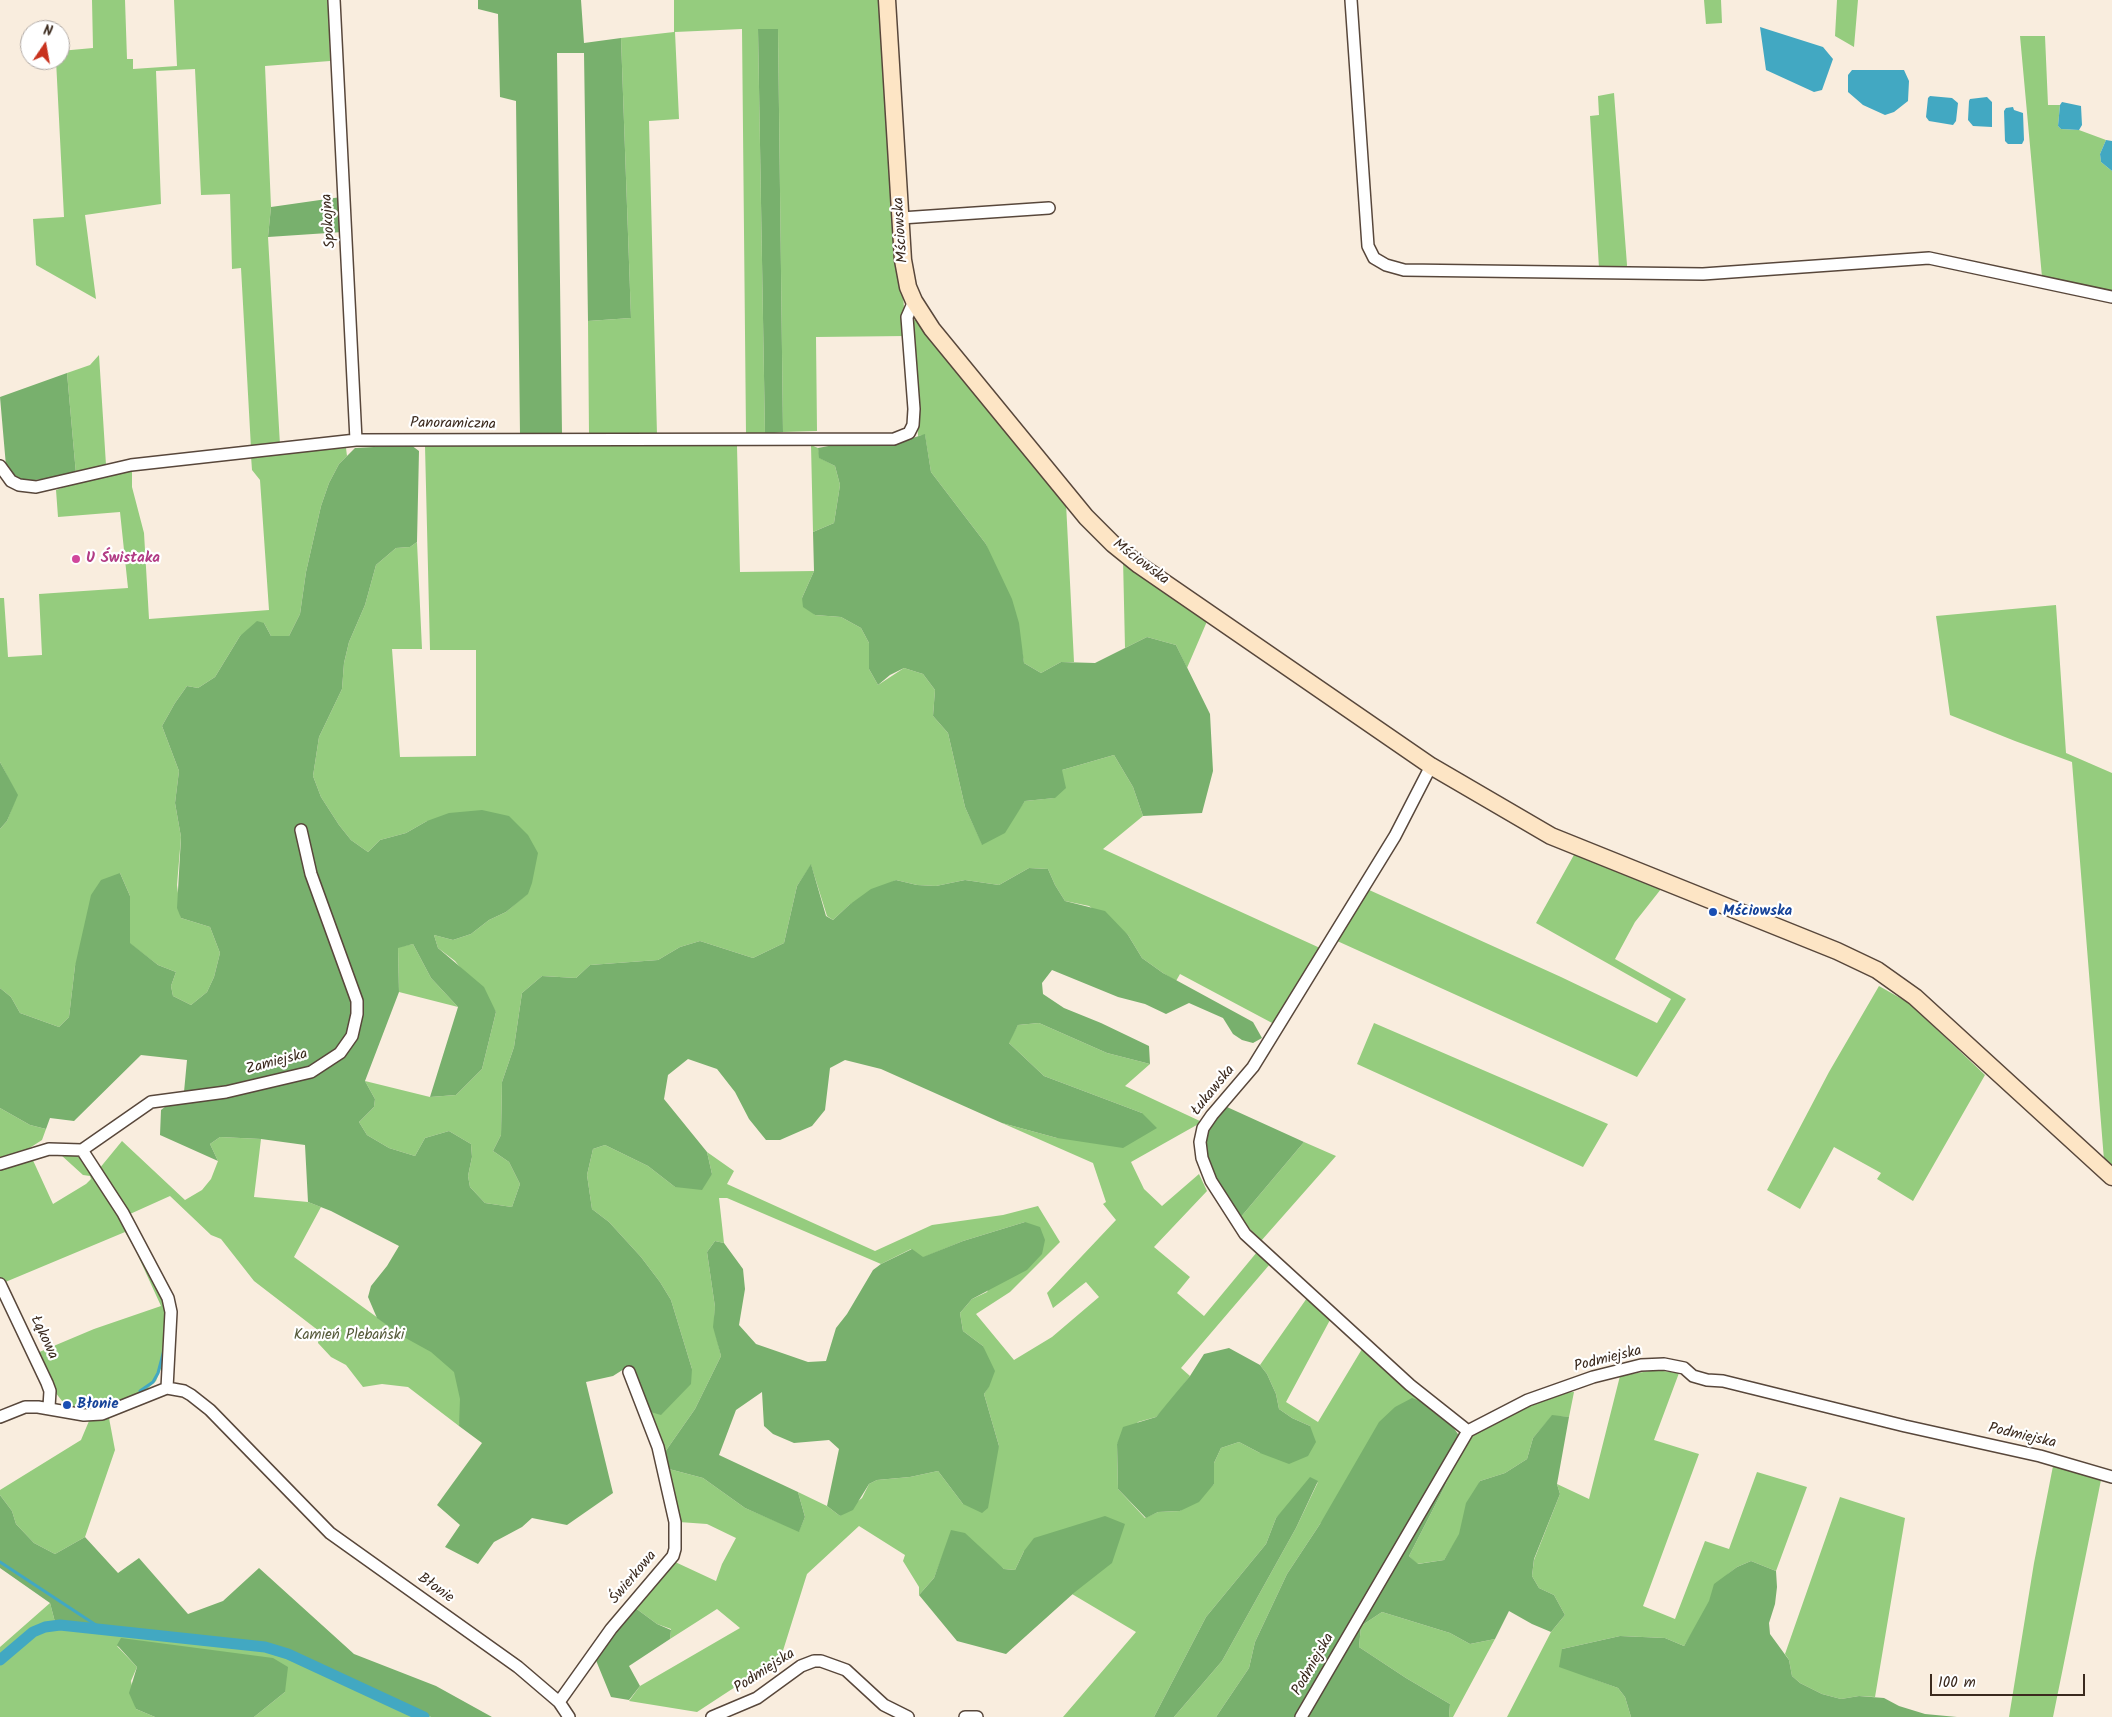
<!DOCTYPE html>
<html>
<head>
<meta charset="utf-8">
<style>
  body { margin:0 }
  #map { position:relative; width:2112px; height:1717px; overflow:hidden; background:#f9edde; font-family:Kalam,sans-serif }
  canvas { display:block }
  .north { position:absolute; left:20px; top:20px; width:50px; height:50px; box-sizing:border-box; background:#fff; border:1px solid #b1aaa5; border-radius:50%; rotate:12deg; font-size:14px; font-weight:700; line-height:20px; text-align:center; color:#3b2a1e }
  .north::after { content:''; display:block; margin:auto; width:18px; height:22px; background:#c8321e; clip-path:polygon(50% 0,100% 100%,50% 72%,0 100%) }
  .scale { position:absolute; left:1930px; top:1674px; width:155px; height:22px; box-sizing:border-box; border:2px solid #3b2a1e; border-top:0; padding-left:6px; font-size:15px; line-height:18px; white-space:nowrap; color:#3b2a1e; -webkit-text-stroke:4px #fff; paint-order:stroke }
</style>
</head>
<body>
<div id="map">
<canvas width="2112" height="1717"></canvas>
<div class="north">N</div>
<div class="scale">100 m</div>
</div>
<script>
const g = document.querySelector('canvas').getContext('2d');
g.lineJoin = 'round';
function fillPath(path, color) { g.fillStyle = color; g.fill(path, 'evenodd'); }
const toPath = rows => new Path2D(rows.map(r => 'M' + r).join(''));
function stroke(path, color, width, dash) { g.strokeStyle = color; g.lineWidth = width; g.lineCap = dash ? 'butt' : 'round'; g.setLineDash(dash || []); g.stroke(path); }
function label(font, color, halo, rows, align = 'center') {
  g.font = font + ' Kalam,sans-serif'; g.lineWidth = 4.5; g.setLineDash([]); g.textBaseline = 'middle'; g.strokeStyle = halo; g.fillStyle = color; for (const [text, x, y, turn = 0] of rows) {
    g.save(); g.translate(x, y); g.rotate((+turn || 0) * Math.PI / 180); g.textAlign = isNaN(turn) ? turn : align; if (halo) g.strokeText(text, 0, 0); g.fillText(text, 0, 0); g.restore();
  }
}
fillPath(toPath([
  [92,0,125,0,127,59,133,59,133,69,177,66,174,0,329,0,330,61,265,66,271,207,268,237,280,445,251,448,241,268,232,269,230,194,201,195,195,69,156,71,161,204,85,215,96,299,36,265,33,219,64,217,56,60,60,60,60,51,93,48],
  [674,0,882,0,906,336,816,337,817,431,783,432,778,29,758,29,765,434,746,434,742,29,675,32,679,119,649,121,657,435,589,434,588,321,631,318,621,38,674,32],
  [1704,0,1721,0,1722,23,1706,24],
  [1837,0,1858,0,1854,47,1835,36],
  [2020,36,2045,36,2048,105,2060,105,2058,126,2061,129,2079,130,2106,140,2100,154,2101,162,2112,171,2112,292,2042,277],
  [1614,93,1627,265,1627,270,1599,268,1590,116,1599,115,1598,96],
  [917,318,1066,503,1074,662,1061,662,1041,673,1024,663,1022,652,986,544,931,472,925,435,918,436,911,330,912,322],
  [99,355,106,465,76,474,67,373,90,365],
  [811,445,818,448,820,458,835,466,840,485,834,523,813,532],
  [425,446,737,446,740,572,814,571,802,598,815,615,841,617,861,628,869,643,869,669,878,685,904,668,923,674,935,690,933,716,948,733,965,807,982,844,1015,815,1025,801,1054,798,1062,770,1114,755,1133,787,1143,816,1103,849,1320,948,1274,1024,1180,974,1176,981,1163,973,1142,958,1128,935,1089,906,1065,901,1055,885,1048,869,1029,868,999,885,965,880,936,886,917,885,896,880,849,905,833,920,827,916,811,865,797,886,784,943,753,958,700,941,680,947,658,960,590,965,576,978,542,976,522,993,514,1047,502,1082,501,1135,493,1151,509,1162,520,1184,512,1207,485,1203,470,1187,468,1176,472,1157,471,1144,449,1131,425,1138,415,1156,389,1148,367,1135,359,1122,374,1107,375,1099,365,1081,430,1097,456,1095,482,1069,496,1012,455,961,438,948,434,935,453,940,471,934,489,920,506,912,528,893,427,821,406,833,380,840,368,852,351,840,339,825,321,797,313,776,319,737,342,689,344,663,349,642,365,605,376,565,396,548,410,547,417,542,422,649,392,649,400,757,476,756,476,650,430,650],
  [346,448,347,456,339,464,329,483,321,506,306,572,300,614,289,636,271,636,264,623,240,636,215,677,198,688,187,686,175,703,162,726,179,771,175,803,181,837,177,885,181,918,210,927,220,953,214,977,207,992,191,1005,173,996,171,986,176,972,158,965,129,943,130,896,120,873,75,966,69,1017,59,1027,20,1013,11,997,0,988,0,829,7,821,17,795,0,762,0,598,4,598,8,657,42,655,39,594,128,588,120,512,58,517,56,490,85,480,132,471,132,487,144,533,149,619,269,610,260,480,252,470,251,456],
  [1123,558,1208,619,1187,668,1176,645,1147,637,1125,648],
  [2056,605,2066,753,2112,773,2112,1168,2104,1160,2072,762,2015,741,1950,715,1936,616],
  [1575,853,1661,889,1635,922,1615,959,1686,999,1637,1077,1335,940,1367,889,1561,977,1657,1023,1671,999,1536,923],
  [413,944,431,978,458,1007,399,992,398,947],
  [1879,986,1909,1003,1985,1075,1913,1201,1877,1179,1881,1173,1834,1147,1800,1209,1767,1190,1829,1072],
  [1039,1023,1107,1053,1150,1064,1125,1086,1202,1122,1131,1162,1144,1189,1162,1206,1199,1174,1207,1191,1154,1247,1190,1277,1177,1293,1204,1316,1257,1252,1270,1264,1181,1368,1190,1376,1171,1401,1156,1417,1138,1422,1117,1444,1118,1489,1145,1518,1158,1512,1180,1511,1214,1484,1214,1463,1221,1448,1239,1442,1260,1453,1310,1426,1292,1418,1279,1409,1276,1394,1267,1374,1260,1365,1307,1298,1330,1320,1286,1402,1318,1422,1362,1349,1425,1403,1320,1524,1287,1574,1255,1642,1249,1668,1216,1717,1174,1717,1222,1661,1296,1528,1318,1482,1276,1518,1266,1544,1206,1617,1154,1717,1063,1717,1136,1632,1072,1594,1024,1551,1015,1570,1004,1569,952,1531,934,1578,919,1595,919,1587,903,1561,905,1555,859,1526,807,1574,781,1657,697,1712,629,1701,640,1686,740,1628,717,1609,670,1639,671,1629,657,1624,634,1607,673,1561,716,1581,722,1564,736,1538,707,1524,679,1522,669,1469,703,1478,745,1508,799,1531,805,1517,798,1492,827,1506,840,1516,862,1498,869,1484,877,1480,910,1477,938,1471,963,1504,999,1446,984,1394,989,1386,983,1346,963,1331,960,1313,972,1299,987,1292,1025,1222,963,1241,922,1258,911,1249,881,1264,727,1198,719,1198,724,1243,715,1241,707,1252,715,1307,714,1327,721,1356,695,1409,665,1452,647,1411,692,1369,671,1300,660,1282,641,1257,609,1222,592,1209,587,1175,593,1149,605,1145,648,1166,675,1187,712,1174,707,1152,734,1171,727,1184,875,1251,932,1225,1003,1215,1038,1206,1060,1242,1010,1292,976,1314,1014,1360,1052,1337,1099,1297,1086,1282,1053,1308,1047,1293,1116,1220,1103,1204,1106,1202,1093,1163,1002,1123,1057,1138,1142,1113,1044,1076,1008,1042,1018,1025],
  [1374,1023,1608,1124,1583,1167,1357,1064],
  [0,1108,30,1125,46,1129,42,1140,28,1149,29,1151,0,1161],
  [220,1137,261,1139,254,1197,308,1202,321,1207,294,1257,400,1334,434,1350,498,1416,459,1423,459,1426,408,1387,382,1384,363,1387,346,1365,331,1357,318,1343,319,1331,254,1281,221,1239,211,1235,170,1196,130,1214,99,1169,122,1141,185,1200,202,1190,211,1179,218,1161,210,1144],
  [1304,1142,1336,1156,1261,1241,1240,1218],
  [74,1154,83,1159,116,1205,159,1286,167,1316,164,1361,156,1381,143,1393,96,1411,85,1411,66,1406,55,1392,37,1353,94,1329,161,1306,135,1249,125,1232,3,1283,0,1278,0,1167,31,1156,53,1204,86,1184,91,1179,90,1176,83,1175,61,1155],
  [1655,1370,1679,1373,1654,1440,1699,1454,1643,1606,1675,1619,1705,1541,1729,1549,1757,1472,1807,1487,1776,1571,1751,1561,1737,1567,1728,1574,1684,1646,1665,1638,1620,1636,1562,1649,1591,1678,1618,1688,1625,1697,1631,1717,1507,1717,1551,1632,1565,1615,1554,1595,1539,1588,1532,1576,1534,1560,1560,1494,1557,1484,1589,1499,1620,1376],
  [1574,1392,1569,1417,1552,1416,1533,1438,1527,1459,1505,1473,1480,1481,1461,1533,1444,1560,1417,1564,1409,1556,1445,1486,1454,1461,1471,1434,1554,1393],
  [109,1418,115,1450,85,1537,55,1554,34,1543,16,1524,12,1511,0,1495,0,1490,81,1440,89,1421],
  [2053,1466,2101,1480,2053,1717,2009,1717,2034,1563],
  [1840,1497,1905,1518,1875,1697,1859,1696,1841,1699,1822,1694,1800,1683,1792,1676,1789,1660,1785,1654],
  [50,1603,55,1622,265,1644,289,1652,431,1717,254,1717,285,1692,117,1646,137,1667,131,1681,136,1709,155,1717,0,1717,0,1647],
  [1382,1612,1450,1633,1470,1644,1495,1639,1453,1717,1449,1717,1450,1704,1406,1678,1359,1647,1361,1626]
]), '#95cc7e');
fillPath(toPath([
  [478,0,581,0,584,43,621,38,631,318,588,321,584,53,557,53,562,434,520,435,516,101,500,97,498,14,478,9],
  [758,29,778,29,783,432,765,434],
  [341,197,343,232,268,237,271,207],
  [67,373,76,474,35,480,18,480,6,466,0,397],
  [925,434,931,472,986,544,1012,599,1019,623,1024,663,1041,673,1061,662,1095,663,1147,637,1176,645,1210,714,1213,771,1202,813,1143,816,1133,787,1114,755,1062,770,1066,788,1055,798,1025,801,1005,833,982,845,965,807,948,733,933,716,935,690,923,674,904,668,890,675,878,685,869,669,869,643,861,628,841,617,815,615,803,607,802,598,814,571,813,532,834,523,840,485,835,466,819,458,818,448,839,444,891,445],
  [411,445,419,451,417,542,410,547,396,548,376,565,365,605,349,642,344,663,342,689,319,737,313,776,321,797,339,825,351,840,368,852,380,840,406,833,427,821,449,813,482,810,509,816,528,835,538,853,532,883,528,894,506,912,489,920,471,934,453,940,434,935,438,948,484,987,496,1012,482,1069,456,1095,430,1097,458,1007,431,978,413,944,398,948,399,992,365,1081,375,1099,374,1107,359,1122,367,1135,389,1148,415,1156,425,1138,449,1131,471,1144,472,1157,468,1176,470,1187,485,1203,512,1207,520,1184,509,1162,493,1151,501,1135,502,1082,514,1047,522,993,542,976,576,978,590,965,658,960,680,947,700,941,753,958,784,943,797,886,811,864,826,916,833,920,849,905,871,889,896,880,917,885,936,886,965,880,999,885,1029,868,1048,869,1055,885,1065,901,1105,911,1128,935,1142,958,1163,973,1253,1022,1262,1038,1253,1043,1242,1040,1233,1034,1223,1018,1189,1003,1166,1014,1145,1004,1118,997,1052,970,1042,983,1043,994,1064,1008,1101,1023,1149,1046,1150,1064,1107,1053,1039,1023,1018,1025,1009,1043,1044,1076,1142,1113,1157,1128,1123,1148,1057,1138,1002,1123,881,1069,845,1060,830,1068,825,1110,812,1126,780,1140,766,1140,749,1119,735,1092,717,1069,688,1059,668,1075,664,1099,707,1152,712,1174,702,1190,675,1187,648,1166,605,1145,593,1149,587,1175,592,1209,609,1222,641,1257,660,1282,671,1300,692,1369,691,1384,661,1415,647,1411,632,1367,624,1369,613,1376,586,1382,613,1493,567,1525,532,1518,522,1527,494,1542,478,1564,445,1547,460,1525,437,1505,482,1443,459,1426,460,1399,454,1372,431,1352,402,1336,377,1318,368,1297,371,1286,387,1266,399,1246,331,1211,308,1202,305,1145,261,1139,220,1137,210,1144,218,1161,160,1135,161,1110,184,1092,187,1060,141,1055,74,1121,50,1118,46,1129,30,1125,0,1108,0,988,11,997,20,1013,59,1027,69,1017,75,966,91,895,101,880,120,873,130,896,130,943,158,965,176,972,171,986,173,996,191,1005,207,992,214,977,220,953,210,927,181,918,177,908,181,837,175,803,179,771,162,726,175,703,187,686,198,688,215,677,240,636,257,621,264,623,271,636,289,636,300,614,306,572,321,506,329,483,339,464,355,448],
  [0,762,18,795,7,821,0,829],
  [1227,1107,1304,1142,1240,1218,1215,1179,1207,1156,1205,1140,1207,1132,1213,1122],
  [1025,1222,1040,1227,1045,1240,1042,1254,1027,1270,972,1299,960,1313,963,1331,983,1346,995,1371,989,1387,984,1394,999,1446,988,1508,982,1513,963,1504,938,1471,910,1477,877,1480,869,1484,853,1510,840,1516,827,1506,839,1449,829,1440,794,1443,773,1434,764,1426,762,1392,736,1410,719,1455,798,1492,805,1517,799,1532,745,1508,703,1478,669,1469,665,1452,695,1409,721,1356,713,1327,715,1307,707,1252,715,1241,724,1243,743,1269,745,1289,739,1325,756,1344,808,1362,826,1361,836,1328,847,1314,873,1270,881,1264,912,1249,923,1257,963,1241],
  [1229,1348,1260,1365,1267,1374,1276,1394,1279,1409,1292,1418,1310,1426,1316,1442,1308,1456,1289,1464,1260,1453,1239,1442,1221,1448,1214,1463,1214,1484,1199,1502,1180,1511,1158,1512,1146,1518,1118,1489,1117,1444,1123,1427,1156,1417,1190,1376,1204,1354],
  [1412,1398,1431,1405,1445,1415,1462,1440,1445,1486,1409,1556,1418,1564,1444,1560,1459,1534,1466,1503,1480,1481,1505,1473,1527,1459,1533,1438,1552,1415,1569,1417,1557,1484,1560,1494,1534,1559,1532,1576,1539,1588,1554,1595,1565,1615,1551,1632,1532,1624,1509,1611,1495,1639,1470,1644,1450,1633,1382,1612,1361,1626,1359,1647,1406,1678,1450,1704,1449,1717,1216,1717,1249,1668,1255,1642,1287,1574,1320,1524,1379,1422,1395,1407],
  [1310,1477,1318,1481,1296,1528,1222,1661,1174,1717,1154,1717,1206,1617,1266,1544,1276,1518],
  [0,1495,12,1511,16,1524,34,1543,55,1554,85,1537,118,1573,139,1558,188,1614,223,1601,259,1568,354,1654,436,1686,492,1717,431,1717,289,1652,265,1644,55,1622,50,1603,0,1568],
  [1105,1516,1125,1524,1112,1563,1075,1592,1006,1654,957,1641,919,1595,934,1578,951,1530,965,1533,1004,1569,1015,1570,1024,1551,1034,1538],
  [1751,1561,1776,1571,1777,1587,1775,1604,1769,1623,1770,1634,1789,1660,1792,1676,1800,1683,1822,1694,1841,1699,1859,1696,1884,1698,1899,1706,1925,1714,1957,1717,1631,1717,1625,1697,1618,1688,1559,1667,1562,1649,1620,1636,1665,1638,1684,1646,1709,1601,1714,1584,1737,1567],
  [634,1607,657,1624,671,1630,670,1639,629,1666,640,1686,629,1700,611,1697,595,1658],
  [121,1638,273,1658,288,1667,285,1692,254,1717,155,1717,136,1709,129,1693,137,1667,117,1645]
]), '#78b06d');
fillPath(toPath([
  [1760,27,1823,47,1833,59,1822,90,1814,92,1766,70],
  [1852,70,1904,70,1909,81,1908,101,1894,112,1885,115,1863,105,1848,92,1848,75],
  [1930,96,1952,98,1958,103,1956,121,1953,125,1929,121,1926,117,1928,98],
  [1987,97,1992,102,1992,127,1973,126,1968,120,1969,101,1970,99],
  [2062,102,2081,106,2082,125,2079,130,2061,129,2058,126,2060,105],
  [2013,107,2014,110,2023,113,2024,140,2022,144,2008,144,2005,141,2004,111,2006,108],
  [2106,140,2112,141,2112,171,2101,162,2100,154]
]), '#42a8c2');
stroke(toPath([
  [140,1391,153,1382,158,1373,164,1350],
  [0,1562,102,1629]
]), '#42a8c2', 3);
stroke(toPath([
  [0,1660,33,1632,45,1627,60,1625,265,1647,288,1654,424,1717]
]), '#42a8c2', 11);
const street = toPath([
  [334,0,356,440],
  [1351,0,1368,246,1374,258,1386,265,1404,270,1703,274,1929,258,2112,297],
  [901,218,1049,208],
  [0,466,11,481,19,485,36,487,131,465,356,440,894,439,909,433,913,425,914,409,907,317,914,301],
  [1431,766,1395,836,1253,1067,1212,1115,1203,1128,1200,1142,1202,1158,1211,1181,1245,1234,1410,1385,1468,1431],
  [82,1150,123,1213,168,1298,171,1312,167,1388],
  [0,1164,49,1149,82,1150,151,1102,226,1092,311,1072,340,1053,352,1036,357,1014,357,1001,311,874,301,830],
  [0,1284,47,1383,50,1391,49,1407],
  [0,1417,25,1407,38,1407,84,1415,102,1414,167,1388,184,1391,191,1395,210,1410,330,1533,518,1667,559,1702,569,1717],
  [559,1702,611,1629,673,1556,675,1549,675,1522,658,1447,629,1372],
  [712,1717,757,1698,801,1666,814,1661,821,1661,846,1670,884,1705,908,1717],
  [965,1717,977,1717],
  [1301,1717,1468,1431,1528,1400,1593,1377,1641,1365,1664,1364,1684,1368,1693,1376,1707,1380,1723,1381,1905,1426,2040,1456,2112,1477]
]);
const secondary = toPath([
  [887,0,903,260,908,287,914,301,932,329,1086,517,1113,544,1139,565,1431,766,1551,836,1837,951,1877,970,1915,997,2112,1177]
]);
stroke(street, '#58473b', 14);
stroke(secondary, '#58473b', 19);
stroke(street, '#fff', 11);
stroke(secondary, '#fde5c5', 16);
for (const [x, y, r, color] of [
  [76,559,5,"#d1479c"],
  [1713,912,5,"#1a4fb4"],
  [67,1405,5,"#1a4fb4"]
]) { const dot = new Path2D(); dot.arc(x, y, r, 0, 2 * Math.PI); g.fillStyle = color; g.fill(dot); stroke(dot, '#fff', 2); }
label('15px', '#3b2a1e', '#fff', [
  ["Spokojna",330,221,-94],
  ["Mściowska",902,230,-94],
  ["Panoramiczna",453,425,1],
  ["Mściowska",1140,563,37],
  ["Zamiejska",277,1063,-15],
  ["Łukawska",1214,1091,-51],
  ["Łąkowa",43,1338,65],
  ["Podmiejska",1608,1360,-14],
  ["Podmiejska",2022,1437,13],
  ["Świerkowa",634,1578,-50],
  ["Błonie",435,1589,35],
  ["Podmiejska",1314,1665,-60],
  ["Podmiejska",765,1672,-33]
]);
label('bold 15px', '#b23c85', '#fff', [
  ["U Świstaka",86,559]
], 'left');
label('bold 15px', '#164399', '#fff', [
  ["Mściowska",1723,912],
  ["Błonie",77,1405]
], 'left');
label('15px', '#565b3b', '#fff', [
  ["Kamień Plebański",349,1336]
]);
</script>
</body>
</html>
